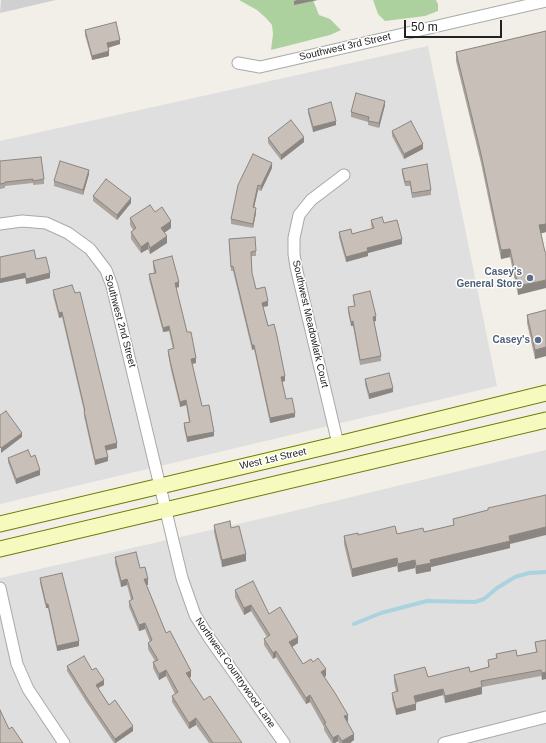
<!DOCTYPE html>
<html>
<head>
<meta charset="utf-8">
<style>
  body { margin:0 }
  #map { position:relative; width:546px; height:743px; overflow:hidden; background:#f2efe9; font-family:Helvetica,sans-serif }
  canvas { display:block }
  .scale { position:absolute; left:404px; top:20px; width:98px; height:18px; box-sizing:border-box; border:2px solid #222; border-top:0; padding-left:5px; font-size:12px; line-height:14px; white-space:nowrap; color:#222; -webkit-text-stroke:3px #fff; paint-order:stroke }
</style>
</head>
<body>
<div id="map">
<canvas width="546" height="743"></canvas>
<div class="scale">50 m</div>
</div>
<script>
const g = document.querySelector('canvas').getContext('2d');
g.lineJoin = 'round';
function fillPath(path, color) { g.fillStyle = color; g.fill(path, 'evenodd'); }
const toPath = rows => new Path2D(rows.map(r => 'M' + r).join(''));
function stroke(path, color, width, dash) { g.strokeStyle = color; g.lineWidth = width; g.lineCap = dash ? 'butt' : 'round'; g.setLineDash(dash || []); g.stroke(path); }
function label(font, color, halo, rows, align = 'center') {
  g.font = font + ' Helvetica,sans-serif'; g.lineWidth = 3; g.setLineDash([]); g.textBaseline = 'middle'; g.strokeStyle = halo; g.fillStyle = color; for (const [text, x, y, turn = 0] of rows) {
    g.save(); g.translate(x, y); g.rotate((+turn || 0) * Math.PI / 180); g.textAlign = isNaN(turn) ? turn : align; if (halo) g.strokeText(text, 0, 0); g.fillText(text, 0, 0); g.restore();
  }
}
fillPath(toPath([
  [428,46,497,386,0,504,0,141],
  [546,450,546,743,0,743,0,578,277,515]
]), '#e0dfdf');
fillPath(toPath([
  [1,0,56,0,0,13]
]), '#d0d0d0');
fillPath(toPath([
  [239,0,313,0,319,15,330,19,341,30,330,35,271,50,273,34,272,25,266,18,257,10],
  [373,0,436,0,438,4,438,11,425,16,385,21,378,14]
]), '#add19e');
stroke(toPath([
  [354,624,381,613,427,601,475,602,484,599,497,588,515,577,529,573,546,572]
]), '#aad3df', 4);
const street = toPath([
  [238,63,260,67,546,1],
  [0,224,22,221,46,223,68,233,90,249,106,270,112,286,182,578,195,615,210,639,284,743],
  [338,444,296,267,294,254,294,238,299,215,311,200,344,175],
  [0,588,17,664,28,689,64,743],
  [444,743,546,717]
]);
const secondary = toPath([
  [0,524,338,444,546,393],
  [0,549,546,420]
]);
stroke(street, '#a9a9a9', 13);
stroke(secondary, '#707d05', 17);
stroke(street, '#fff', 11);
stroke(secondary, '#f7fabf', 15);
fillPath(toPath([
  [85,30,120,44,108,48,109,56,92,60,85,35],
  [546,31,546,232,541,233,545,252,518,295,510,257,501,259,481,163,456,61,456,52],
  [385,105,379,128,368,125,368,122,351,117,351,112],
  [308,109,336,125,313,132,308,113],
  [392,131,423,149,404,159,392,136],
  [268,138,304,142,281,160,268,143],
  [0,161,44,179,44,184,33,185,33,183,5,186,5,188,0,189],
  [272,168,261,191,258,190,254,208,256,213,253,228,231,224,231,219],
  [402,169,431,190,431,195,412,198,410,186,405,186,402,173],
  [89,174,83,195,54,186,54,181],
  [93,196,131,203,117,220,93,201],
  [155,212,171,228,164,233,167,243,150,254,148,249,141,253,131,239,131,232,133,230,130,225,130,218],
  [371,220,384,223,402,244,368,253,368,256,346,262,339,237,339,232,352,234,372,229,371,224],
  [229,239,256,251,256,256,251,256,252,273,256,289,268,306,263,307,285,381,282,382,286,399,295,417,270,423,254,349,252,350,233,271,231,271],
  [0,257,36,259,50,278,26,284,25,278,0,283],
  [153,261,179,287,176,288,187,332,196,363,192,364,202,406,214,436,187,442,184,428,184,423,189,422,186,405,180,407,171,370,168,354,168,350,173,349,169,331,163,332,149,279,149,274,154,273,153,266],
  [53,290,117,448,106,450,108,461,95,465,84,416,84,411,62,317,59,318,53,295],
  [353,295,376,321,374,321,381,356,381,361,360,365,353,326,351,326,348,312,348,307,354,306,353,299],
  [546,310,546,356,535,359,527,323,527,315],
  [365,379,393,392,369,399,365,384],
  [31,457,40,475,16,484,8,462,8,458],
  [488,508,510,544,510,548,431,567,431,571,416,574,415,568,398,572,397,566,352,577,344,544,344,536,358,535,397,534,424,532,453,525,453,519,488,510],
  [214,525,231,528,246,561,222,567,214,532],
  [115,557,140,568,148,585,146,585,166,633,191,677,189,678,204,700,242,743,209,743,196,725,189,729,172,702,172,696,175,694,166,676,159,680,153,668,153,662,155,661,148,649,148,643,150,642,145,629,139,631,129,607,129,601,131,600,127,585,121,587,115,563],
  [40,578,79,646,57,651,48,608,46,608,40,583],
  [235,590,269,614,298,643,292,647,303,664,313,662,326,676,324,677,348,721,347,721,354,740,350,743,339,743,338,741,335,743,332,743,324,730,324,727,310,702,306,704,276,657,273,659,264,645,264,639,267,637,251,611,244,615,235,597],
  [546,640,542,680,541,676,482,687,482,694,445,703,443,695,416,702,416,710,396,715,392,699,392,693,396,692,394,682,394,675,428,677,470,672,488,667,488,660,496,659,496,654,517,656,536,652,535,642],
  [67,666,92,670,104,685,98,688,109,705,133,731,116,743,114,743,87,703,67,671]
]), '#aba49e');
fillPath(toPath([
  [297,0,318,0,294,5,294,1],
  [120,40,120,44,107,48,107,43],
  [109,51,109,56,92,60,92,56],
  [385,101,385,105,379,128,379,123],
  [336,121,336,125,313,132,313,127],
  [304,137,304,142,281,160,281,155],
  [423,144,423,149,404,159,404,154],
  [272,163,272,168,261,191,261,186],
  [89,170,89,174,83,195,83,190],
  [258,185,258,190,253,212,253,207],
  [131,198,131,203,117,220,117,215],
  [256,208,256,213,253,228,253,224],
  [171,221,171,228,161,235,161,228],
  [546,224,546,232,539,234,539,225],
  [167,236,167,243,150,254,150,248],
  [402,239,402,244,368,253,368,256,346,262,346,257,367,248],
  [148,242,148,249,141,253,141,247],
  [510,249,510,257,501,259,501,250],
  [25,273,25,278,0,283,0,279],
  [50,273,50,278,26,284,26,279],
  [546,280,546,288,518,295,518,286],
  [179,282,179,287,175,288,175,283],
  [268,301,268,306,262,307,262,303],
  [62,312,62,317,59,318,59,313],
  [376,316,376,321,373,322,373,317],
  [353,321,353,326,351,326,351,322],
  [169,326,169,331,163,332,163,328],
  [252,345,254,345,254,349,252,350],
  [546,347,546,356,535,359,535,350],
  [196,358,196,363,191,364,191,359],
  [285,376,285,381,281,382,281,377],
  [393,388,393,392,369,399,369,394],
  [186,400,186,405,180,407,180,402],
  [295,413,295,417,270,423,270,418],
  [214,432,214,436,187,442,187,437],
  [22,433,22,437,1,453,1,448],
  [117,443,117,448,105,451,105,446],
  [108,457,108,461,95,465,95,460],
  [40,470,40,475,16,484,16,479],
  [546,527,546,535,510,544,510,548,431,567,431,571,416,574,416,566,430,560,509,536],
  [246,554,246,561,222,567,222,560],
  [397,558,397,566,352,577,352,569],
  [415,560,415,568,398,572,398,564],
  [127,579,127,585,121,587,121,581],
  [144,579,148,579,148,585,144,585],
  [46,604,48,604,48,608,46,608],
  [251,605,251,611,244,615,244,608],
  [145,623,145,629,139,631,139,625],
  [298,637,298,643,289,649,289,642],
  [79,641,79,646,57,651,57,646],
  [276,651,276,657,273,659,273,653],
  [326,669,326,676,321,679,321,672],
  [166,670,166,676,159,680,159,674],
  [191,671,191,677,186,679,186,673],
  [546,672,546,679,542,680,542,673],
  [104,680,104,685,96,689,96,685],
  [482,687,482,694,445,703,445,696],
  [443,689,443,695,414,703,414,696],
  [310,695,310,702,306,704,306,698],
  [416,704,416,710,396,715,396,709],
  [348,715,348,721,344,723,344,716],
  [196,718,196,725,189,729,189,723],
  [133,726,133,731,115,743,115,739],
  [354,734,354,740,350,743,342,743,342,741],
  [338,735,338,741,335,743,333,743,333,738]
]), '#8b8681');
const building = toPath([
  [116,22,120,40,107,43,109,51,92,56,85,30,116,22],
  [546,31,546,224,539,225,545,252,546,252,546,280,518,286,510,249,501,250,481,154,456,52,546,31],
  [356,93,385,101,379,123,368,121,369,117,351,112,356,93],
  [331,102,336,121,313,127,308,109,331,102],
  [291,120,304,137,281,155,268,138,291,120],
  [411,121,423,144,404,154,392,131,411,121],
  [253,154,272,163,261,186,258,185,253,207,256,208,253,224,231,219,238,185,253,154],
  [41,157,44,179,33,181,33,179,5,182,5,183,0,184,0,161,41,157],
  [60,161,89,170,83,190,54,181,60,161],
  [427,164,431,190,412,193,410,181,405,182,402,169,427,164],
  [106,179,131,198,117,215,93,196,106,179],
  [150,205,155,212,162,207,171,221,161,228,167,236,150,248,148,242,141,247,131,232,136,228,130,218,150,205],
  [382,217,384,223,397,220,402,239,367,248,368,251,346,257,339,232,351,229,352,234,374,228,371,220,382,217],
  [255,237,256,251,251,252,252,273,256,289,265,287,268,301,262,303,268,326,274,324,277,336,285,376,281,377,286,399,292,398,295,413,270,418,254,345,252,345,233,266,231,267,229,239,255,237],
  [34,250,36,259,46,257,50,273,26,279,25,273,0,279,0,257,34,250],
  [172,256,179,282,175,283,187,332,191,332,196,358,191,359,202,406,209,405,214,432,187,437,184,423,190,422,186,400,180,402,171,365,168,350,174,348,169,326,163,328,149,274,156,273,153,261,172,256],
  [72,285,75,293,80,292,117,443,105,446,108,457,95,460,84,411,85,411,62,312,59,313,53,290,72,285],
  [370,291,376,316,373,317,381,356,360,360,353,321,351,322,348,307,355,306,353,295,370,291],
  [546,310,546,347,535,350,527,315,546,310],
  [389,373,393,388,369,394,365,379,389,373],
  [6,411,22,433,1,448,0,447,0,415,6,411],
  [28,450,31,457,35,455,40,470,16,479,8,458,28,450],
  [546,495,546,527,509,536,510,541,430,560,431,563,416,566,415,560,398,564,397,558,352,569,344,536,358,533,358,535,395,526,397,534,423,528,424,532,454,525,453,519,488,510,488,508,546,495],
  [230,521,231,528,239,526,246,554,222,560,214,525,230,521],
  [136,552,140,568,145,567,148,579,144,579,166,633,170,631,191,671,186,673,204,700,210,696,242,743,213,743,196,718,189,723,172,696,178,692,166,670,159,674,153,662,158,660,148,643,152,640,145,623,139,625,129,601,133,599,127,579,121,581,115,557,136,552],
  [62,573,79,641,57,646,48,604,46,604,40,578,62,573],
  [253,581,269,614,280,607,298,637,289,642,303,664,311,659,313,662,318,658,326,669,321,672,335,693,348,715,344,716,354,734,342,741,338,735,333,738,324,723,326,723,310,695,306,698,276,651,273,653,264,639,270,635,251,605,244,608,235,590,253,581],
  [546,640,546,672,542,673,541,670,481,681,482,687,445,696,443,689,414,696,416,704,396,709,392,693,398,691,394,675,425,667,428,677,469,667,470,672,489,667,488,660,497,658,496,654,516,650,517,656,537,652,535,642,546,640],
  [84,656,92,670,96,668,104,680,96,685,109,705,115,700,133,726,115,739,87,698,67,666,84,656],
  [0,710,9,729,12,727,23,743,0,743,0,710]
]);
fillPath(building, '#c7bfb8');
stroke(building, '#8b8681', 1);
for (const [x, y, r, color] of [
  [530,278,4,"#5c6f8a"],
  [538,340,4,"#5c6f8a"]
]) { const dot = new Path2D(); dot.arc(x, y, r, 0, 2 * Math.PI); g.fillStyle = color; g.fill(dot); stroke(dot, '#fff', 1.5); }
label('10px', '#222', '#fff', [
  ["Southwest 3rd Street",345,47,-13],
  ["Southwest 2nd Street",120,321,75],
  ["Southwest Meadowlark Court",310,324,77],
  ["West 1st Street",273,459,-13],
  ["Northwest Countrywood Lane",235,673,55]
]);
label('bold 10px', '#4e5e75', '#fff', [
  ["Casey's",522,272],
  ["General Store",522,284],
  ["Casey's",530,340]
], 'right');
</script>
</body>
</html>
